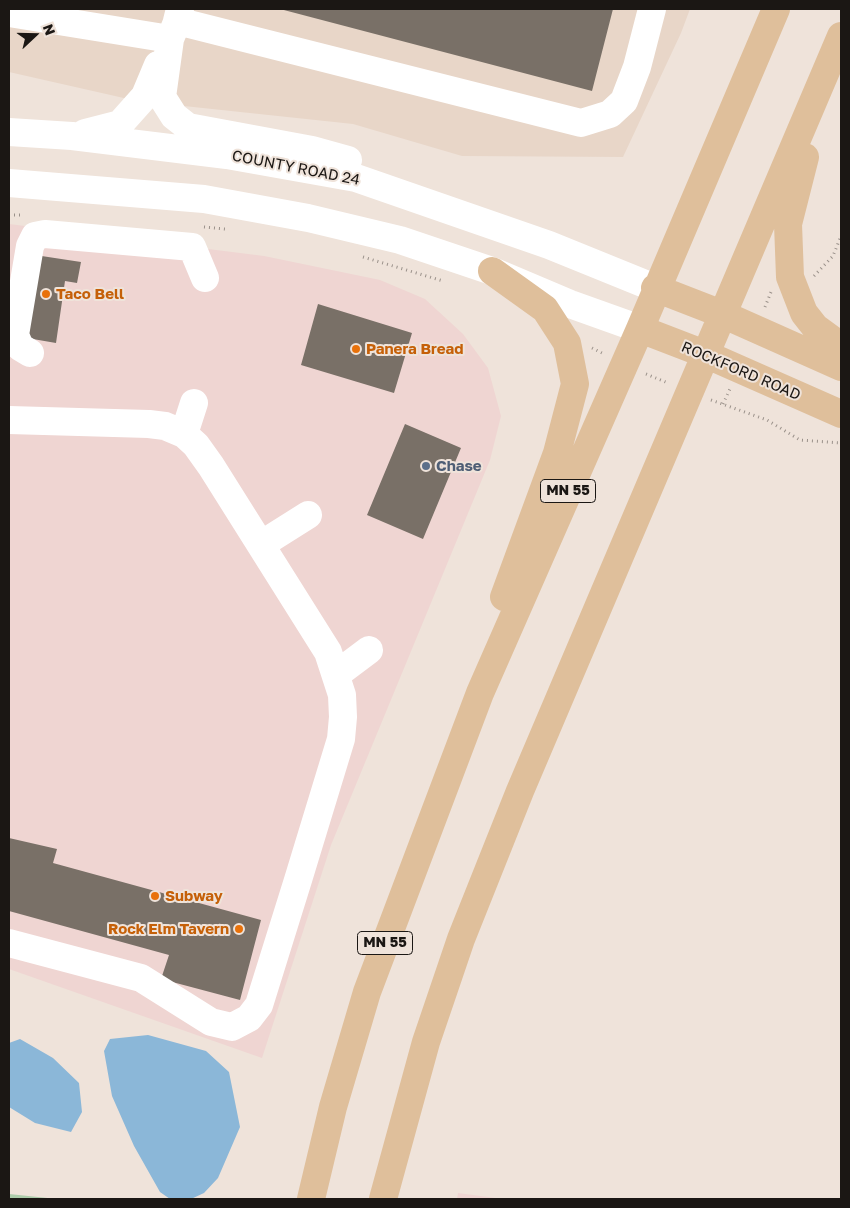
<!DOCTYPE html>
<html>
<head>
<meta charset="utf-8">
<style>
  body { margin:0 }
  #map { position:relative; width:850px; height:1208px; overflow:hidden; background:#efe3da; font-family:"Golos Text",sans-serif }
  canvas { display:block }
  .frame { position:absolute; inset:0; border:10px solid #1b1714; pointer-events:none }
  .north { position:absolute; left:10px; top:10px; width:50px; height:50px; -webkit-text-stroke:4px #efe3da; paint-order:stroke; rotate:69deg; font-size:14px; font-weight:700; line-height:20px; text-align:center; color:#1b1714 }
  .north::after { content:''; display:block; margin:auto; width:18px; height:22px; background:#1b1714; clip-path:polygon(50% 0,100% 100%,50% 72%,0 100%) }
</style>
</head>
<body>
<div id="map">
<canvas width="850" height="1208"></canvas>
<div class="frame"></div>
<div class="north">N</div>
</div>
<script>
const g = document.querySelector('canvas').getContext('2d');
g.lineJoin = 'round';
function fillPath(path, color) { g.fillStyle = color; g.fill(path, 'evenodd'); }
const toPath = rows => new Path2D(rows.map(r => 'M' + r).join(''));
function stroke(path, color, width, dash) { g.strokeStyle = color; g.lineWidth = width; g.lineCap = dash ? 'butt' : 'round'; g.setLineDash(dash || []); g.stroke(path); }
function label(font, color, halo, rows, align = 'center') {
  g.font = font + ' "Golos Text",sans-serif'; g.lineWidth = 4; g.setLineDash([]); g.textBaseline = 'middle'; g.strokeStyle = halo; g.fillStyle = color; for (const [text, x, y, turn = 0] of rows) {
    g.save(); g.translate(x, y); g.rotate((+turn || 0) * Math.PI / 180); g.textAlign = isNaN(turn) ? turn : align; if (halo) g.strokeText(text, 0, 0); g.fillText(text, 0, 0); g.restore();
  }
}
fillPath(toPath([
  [9,224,264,256,380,280,425,299,463,334,488,368,501,416,490,460,331,845,262,1058,9,969],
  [458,1193,503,1199,457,1199]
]), '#efd5d2');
fillPath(toPath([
  [9,9,690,9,681,33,623,157,462,156,353,124,137,101,9,72]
]), '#e8d6c8');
fillPath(toPath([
  [9,1194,57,1199,9,1199]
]), '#adccaa');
fillPath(toPath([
  [148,1035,206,1051,229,1072,240,1127,218,1178,204,1193,191,1199,170,1199,160,1192,134,1146,112,1096,104,1051,110,1039],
  [20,1039,53,1058,79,1083,82,1112,71,1132,35,1123,9,1107,9,1043]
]), '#8bb7d8');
fillPath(toPath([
  [280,9,613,9,592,91],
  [35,255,81,262,77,283,65,281,56,343,27,338],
  [318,304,412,333,394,393,301,365],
  [405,424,461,448,423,539,367,515],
  [9,838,57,849,53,863,261,920,240,1000,161,979,169,955,9,911]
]), '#797067');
stroke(toPath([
  [9,215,23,215],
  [204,227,225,229],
  [363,257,443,281],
  [814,276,833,256,841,236],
  [765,307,771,292],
  [592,348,604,354],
  [646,374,668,383],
  [711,400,767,420,800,440,841,443],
  [723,404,730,389]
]), '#9a918a', 3, [1, 4]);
stroke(toPath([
  [180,9,177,21,581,123,610,114,624,101,637,67,652,9],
  [9,13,170,39,177,22],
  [170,39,162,97,174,116,188,127,312,150,348,160],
  [9,132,72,136,227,155,356,178,549,245,655,288],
  [85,133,120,124,145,96,158,65],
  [9,183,204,199,308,218,400,240,492,271,570,304,640,329],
  [30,353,20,347,15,335,30,246,35,236,45,234,192,247,205,278],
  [9,420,149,424,165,426,184,434,196,445,211,466,328,652,342,695,343,717,341,739,298,880,259,1005,249,1018,232,1027,211,1022,141,978,9,943],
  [184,434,194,403],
  [262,544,308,515],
  [337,674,369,650]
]), '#fff', 28);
stroke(toPath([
  [805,157,788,224,790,277,804,313,815,327,841,346],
  [492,271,545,309,567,343,575,384,557,453,504,597],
  [655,288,722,314,841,367],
  [640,329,705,354,841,414],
  [311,1199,333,1107,367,992,480,693,640,329,776,9],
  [383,1199,426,1042,461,939,520,791,841,36]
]), '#dfbf9b', 28);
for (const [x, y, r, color] of [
  [46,294,5,"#e8710a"],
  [356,349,5,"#e8710a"],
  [426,466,5,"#5c6f8a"],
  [155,896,5,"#e8710a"],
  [239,929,5,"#e8710a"]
]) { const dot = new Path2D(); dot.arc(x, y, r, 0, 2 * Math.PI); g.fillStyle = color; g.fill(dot); stroke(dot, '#efe3da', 2); }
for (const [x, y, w] of [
  [568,491,55],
  [385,943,55]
]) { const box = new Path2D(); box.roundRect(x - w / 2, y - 11.5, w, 23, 4); g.fillStyle = '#efe3da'; g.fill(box); stroke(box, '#1b1714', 1); }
label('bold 14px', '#1b1714', null, [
  ["MN 55",568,491],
  ["MN 55",385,943]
]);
label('15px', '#1b1714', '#efe3da', [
  ["COUNTY ROAD 24",296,168,11],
  ["ROCKFORD ROAD",741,371,23]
]);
label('bold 15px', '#c56008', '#efe3da', [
  ["Taco Bell",56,294],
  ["Panera Bread",366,349],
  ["Subway",165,896],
  ["Rock Elm Tavern",229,929,"right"]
], 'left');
label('bold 15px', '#4e5e75', '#efe3da', [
  ["Chase",436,466]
], 'left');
</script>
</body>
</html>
